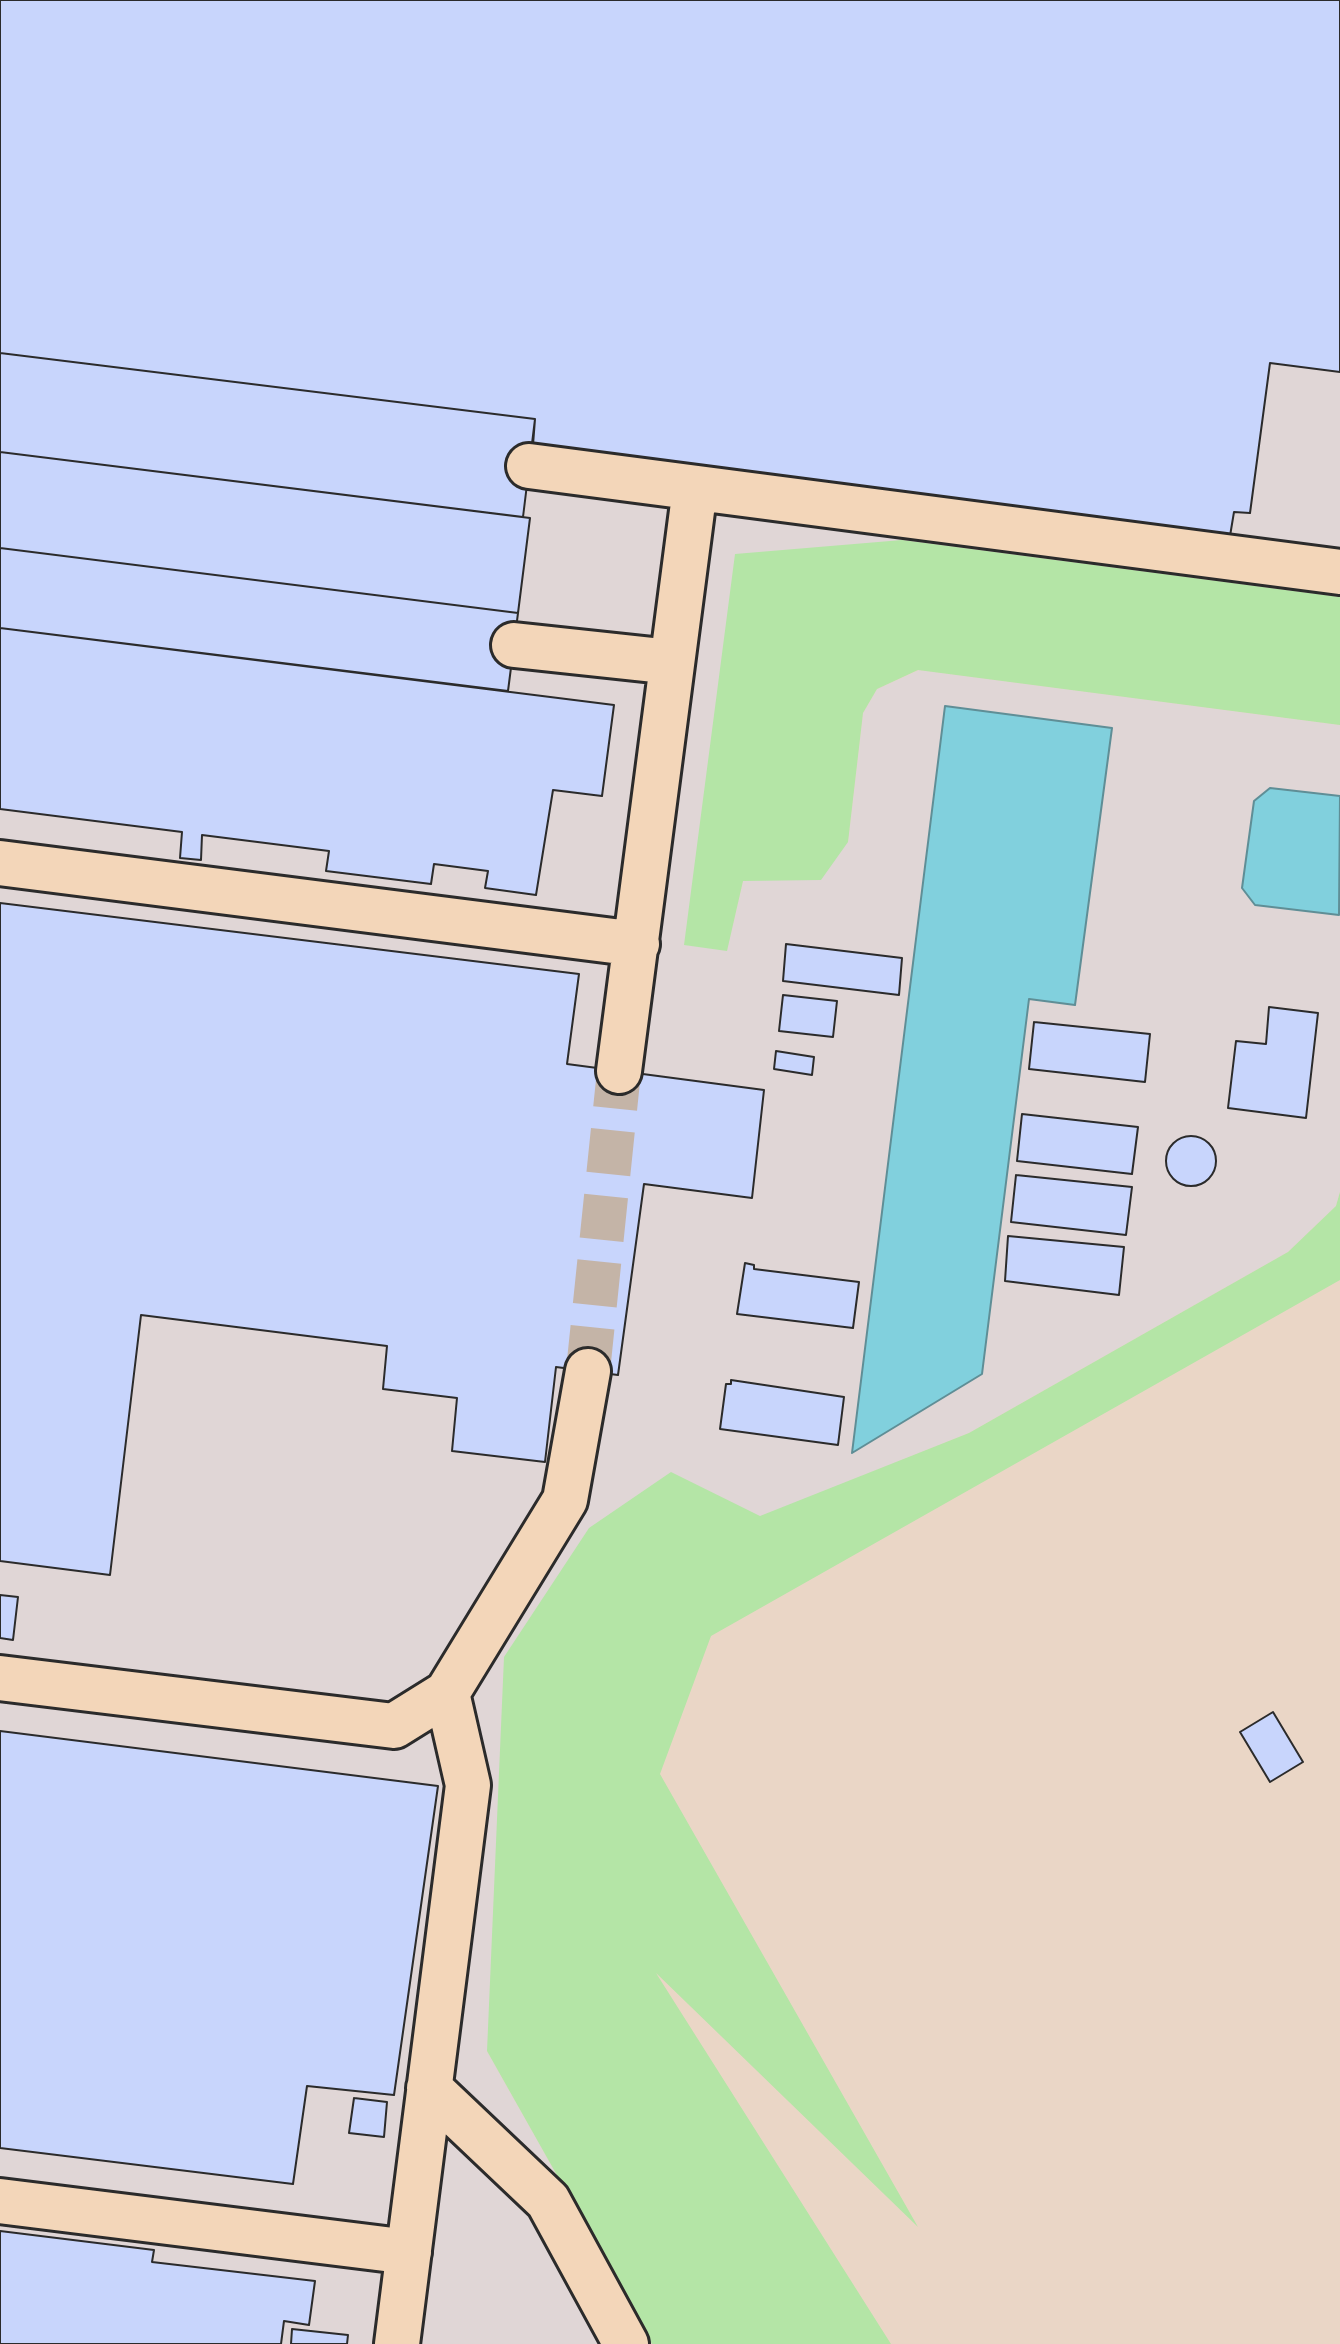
<!DOCTYPE html>
<html>
<head>
<meta charset="utf-8">
<style>
  body { margin:0 }
  canvas { display:block; background:#ead6c6 }
</style>
</head>
<body>
<canvas width="1340" height="2344"></canvas>
<script>
const g = document.querySelector('canvas').getContext('2d');
g.lineJoin = 'round';
function fillPath(path, color) { g.fillStyle = color; g.fill(path, 'evenodd'); }
const toPath = rows => new Path2D(rows.map(r => 'M' + r).join(''));
function stroke(path, color, width, dash) { g.strokeStyle = color; g.lineWidth = width; g.lineCap = dash ? 'butt' : 'round'; g.setLineDash(dash || []); g.stroke(path); }
fillPath(toPath([
  [0,0,1340,0,1340,597,902,540,684,944,727,950,743,881,848,842,863,713,877,689,919,670,1340,725,1340,1192,1336,1206,1288,1252,969,1433,760,1517,487,2051,652,2344,0,2344]
]), '#e0d6d6');
fillPath(toPath([
  [902,540,1340,597,1340,725,918,670,877,689,863,713,848,842,821,880,743,881,727,951,684,945,735,554],
  [1340,1192,1340,1280,711,1636,660,1774,918,2227,656,1973,891,2344,652,2344,487,2051,504,1657,589,1528,671,1472,760,1516,969,1433,1288,1252,1336,1206]
]), '#b4e5a6');
const water = toPath([
  [945,706,1112,728,1075,1005,1029,999,982,1374,852,1453,945,706],
  [1270,788,1340,796,1339,915,1255,905,1242,888,1254,801,1270,788]
]);
fillPath(water, '#81d0dd');
stroke(water, '#5f8e96', 2);
const building = toPath([
  [0,0,1340,0,1340,372,1270,363,1250,513,1234,512,1230,536,533,445,535,419,0,353,0,0],
  [0,353,535,419,523,517,0,452,0,353],
  [0,452,530,518,518,613,0,548,0,452],
  [0,548,518,613,508,691,0,628,0,548],
  [0,628,614,705,602,796,553,790,536,895,485,888,488,871,434,864,431,884,326,871,329,851,202,835,201,860,180,858,182,832,0,809,0,628],
  [0,903,579,974,567,1064,764,1090,752,1198,644,1184,618,1375,556,1367,545,1462,452,1451,457,1398,383,1389,387,1346,141,1315,110,1575,0,1561,0,903],
  [786,944,902,958,899,995,783,981,786,944],
  [783,995,837,1001,833,1037,779,1031,783,995],
  [1269,1007,1318,1013,1306,1118,1228,1108,1236,1041,1266,1044,1269,1007],
  [1034,1022,1150,1034,1145,1082,1029,1069,1034,1022],
  [776,1051,814,1057,812,1075,774,1069,776,1051],
  [1022,1114,1138,1127,1132,1174,1017,1161,1022,1114],
  '1166 1161a25 25 0 1 1 50 0a25 25 0 1 1-50 0Z',
  [1016,1175,1132,1187,1126,1235,1011,1222,1016,1175],
  [1008,1236,1124,1247,1119,1295,1005,1281,1008,1236],
  [745,1263,754,1265,754,1269,859,1282,853,1328,737,1314,745,1263],
  [731,1380,844,1397,838,1445,720,1429,726,1384,731,1384,731,1380],
  [0,1595,18,1597,13,1640,0,1638,0,1595],
  [1273,1712,1303,1762,1270,1782,1240,1732,1273,1712],
  [0,1731,438,1786,394,2095,307,2086,293,2184,0,2148,0,1731],
  [354,2098,387,2102,384,2137,349,2133,354,2098],
  [0,2231,154,2250,152,2262,315,2281,309,2325,284,2321,281,2344,0,2344,0,2231],
  [292,2329,348,2335,347,2344,291,2344,292,2329]
]);
fillPath(building, '#c8d5fc');
stroke(building, '#2b2b2b', 2);
stroke(toPath([
  [588,1371,619,1071]
]), '#c4b4a7', 44, [44, 22]);
const minor = toPath([
  [529,466,1340,572],
  [514,645,672,662],
  [0,863,637,944],
  [619,1071,695,488],
  [0,1678,394,1726,447,1693,565,1500,588,1371],
  [429,2088,548,2201,626,2344],
  [0,2201,409,2252],
  [397,2344,468,1785,447,1693]
]);
stroke(minor, '#2b2b2b', 50);
stroke(minor, '#f3d6b9', 44);
</script>
</body>
</html>
